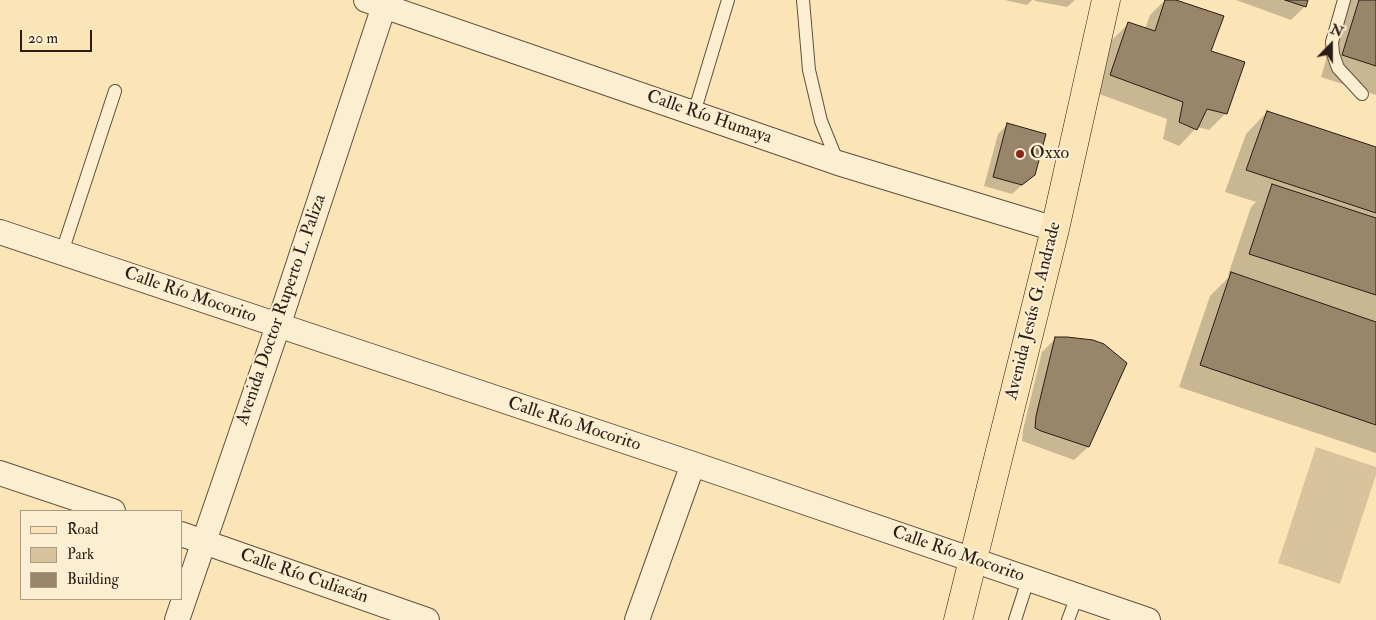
<!DOCTYPE html>
<html>
<head>
<meta charset="utf-8">
<style>
  body { margin:0 }
  #map { position:relative; width:1376px; height:620px; overflow:hidden; background:#fbe5b7; font-family:"IM FELL Double Pica",serif }
  canvas { display:block }
  .legend { position:absolute; left:20px; top:510px; width:162px; height:90px; box-sizing:border-box; background:#fceed0; border:1px solid #a99a86; margin:0; padding:6px 9px; list-style:none; font-size:15px; color:#2c1c16 }
  .legend li { display:flex; align-items:center; gap:10px; height:25px }
  .legend b { width:25px; border:1px solid #a99a86 }
  .north { position:absolute; left:1306px; top:20px; width:50px; height:50px; -webkit-text-stroke:4px #fceed0; paint-order:stroke; rotate:22deg; font-size:14px; font-weight:700; line-height:20px; text-align:center; color:#2c1c16 }
  .north::after { content:''; display:block; margin:auto; width:18px; height:22px; background:#2c1c16; clip-path:polygon(50% 0,100% 100%,50% 72%,0 100%) }
  .scale { position:absolute; left:20px; top:30px; width:72px; height:22px; box-sizing:border-box; border:2px solid #2c1c16; border-top:0; padding-left:6px; font-size:15px; line-height:18px; white-space:nowrap; color:#2c1c16; -webkit-text-stroke:4px #fceed0; paint-order:stroke }
</style>
</head>
<body>
<div id="map">
<canvas width="1376" height="620"></canvas>
<ul class="legend">
<li><b style="height:6px;background:#fbe5b7"></b>Road</li>
<li><b style="height:14px;background:#d8c39c"></b>Park</li>
<li><b style="height:14px;background:#98856a"></b>Building</li>
</ul>
<div class="north">N</div>
<div class="scale">20 m</div>
</div>
<script>
const g = document.querySelector('canvas').getContext('2d');
g.lineJoin = 'round';
function fillPath(path, color) { g.fillStyle = color; g.fill(path, 'evenodd'); }
const toPath = rows => new Path2D(rows.map(r => 'M' + r).join(''));
function stroke(path, color, width, dash) { g.strokeStyle = color; g.lineWidth = width; g.lineCap = dash ? 'butt' : 'round'; g.setLineDash(dash || []); g.stroke(path); }
function label(font, color, halo, rows, align = 'center') {
  g.font = font + ' "IM FELL Double Pica",serif'; g.lineWidth = 4.5; g.setLineDash([]); g.textBaseline = 'middle'; g.strokeStyle = halo; g.fillStyle = color; for (const [text, x, y, turn = 0] of rows) {
    g.save(); g.translate(x, y); g.rotate((+turn || 0) * Math.PI / 180); g.textAlign = isNaN(turn) ? turn : align; if (halo) g.strokeText(text, 0, 0); g.fillText(text, 0, 0); g.restore();
  }
}
fillPath(toPath([
  [1316,447,1376,467,1376,475,1340,584,1278,563]
]), '#d8c39c');
fillPath(toPath([
  [1005,0,1032,0,1027,5],
  [1035,0,1075,0,1067,7,1035,1],
  [1165,0,1172,0,1209,52,1226,113,1209,130,1197,127,1179,146,1163,139,1167,119,1094,92,1112,40,1129,23,1145,29,1150,15],
  [1236,0,1307,0,1304,7,1291,20],
  [1344,0,1376,0,1376,95,1321,77],
  [1267,112,1376,148,1376,453,1179,387,1210,296,1230,276,1228,275,1251,207,1256,202,1225,192,1246,134],
  [1007,125,1034,174,1012,194,984,186,998,134],
  [1056,338,1126,363,1088,447,1074,460,1022,441,1023,430,1042,352]
]), '#0003');
const building = toPath([
  [1165,0,1176,0,1224,16,1211,51,1245,62,1227,114,1207,109,1197,130,1179,122,1183,102,1110,75,1128,22,1155,31,1165,0],
  [1285,0,1308,0,1306,7,1285,0],
  [1359,0,1376,0,1376,66,1342,55,1359,0],
  [1267,111,1376,147,1376,213,1246,170,1267,111],
  [1007,123,1046,134,1035,175,1022,185,993,177,1007,123],
  [1272,184,1376,218,1376,295,1249,254,1272,184],
  [1231,272,1376,322,1376,425,1200,365,1231,272],
  [1055,337,1067,337,1093,340,1104,344,1127,363,1089,447,1041,431,1035,428,1036,416,1055,337]
]);
fillPath(building, '#98856a');
stroke(building, '#2c1c16', 1);
const lane = toPath([
  [803,0,809,70,821,121,838,163],
  [1344,0,1332,42,1333,54,1338,68,1362,94],
  [694,113,728,0],
  [62,252,115,91],
  [1015,620,1028,580],
  [1068,620,1077,596]
]);
const street = toPath([
  [366,0,838,163,1055,229],
  [0,232,693,464,1148,620],
  [0,473,113,511],
  [181,534,427,620],
  [177,620,278,326,386,0],
  [637,620,693,464]
]);
const primary = toPath([
  [958,620,1055,229,1106,0]
]);
stroke(lane, '#604e3e', 14);
stroke(street, '#604e3e', 26);
stroke(primary, '#2c1c16', 29);
stroke(lane, '#fceed0', 12);
stroke(street, '#fceed0', 24);
stroke(primary, '#fbe5b7', 28);
for (const [x, y, r, color] of [
  [1020,154,5,"#8f2418"]
]) { const dot = new Path2D(); dot.arc(x, y, r, 0, 2 * Math.PI); g.fillStyle = color; g.fill(dot); stroke(dot, '#fceed0', 2); }
label('18px', '#2c1c16', '#fceed0', [
  ["Calle Río Humaya",709,118,19],
  ["Calle Río Mocorito",190,296,19],
  ["Avenida Doctor Ruperto L. Paliza",282,310,-71],
  ["Avenida Jesús G. Andrade",1034,311,-76],
  ["Calle Río Mocorito",574,425,18],
  ["Calle Río Mocorito",958,555,19],
  ["Calle Río Culiacán",304,577,19]
]);
label('18px', '#2c1c16', '#fceed0', [
  ["Oxxo",1030,154]
], 'left');
</script>
</body>
</html>
